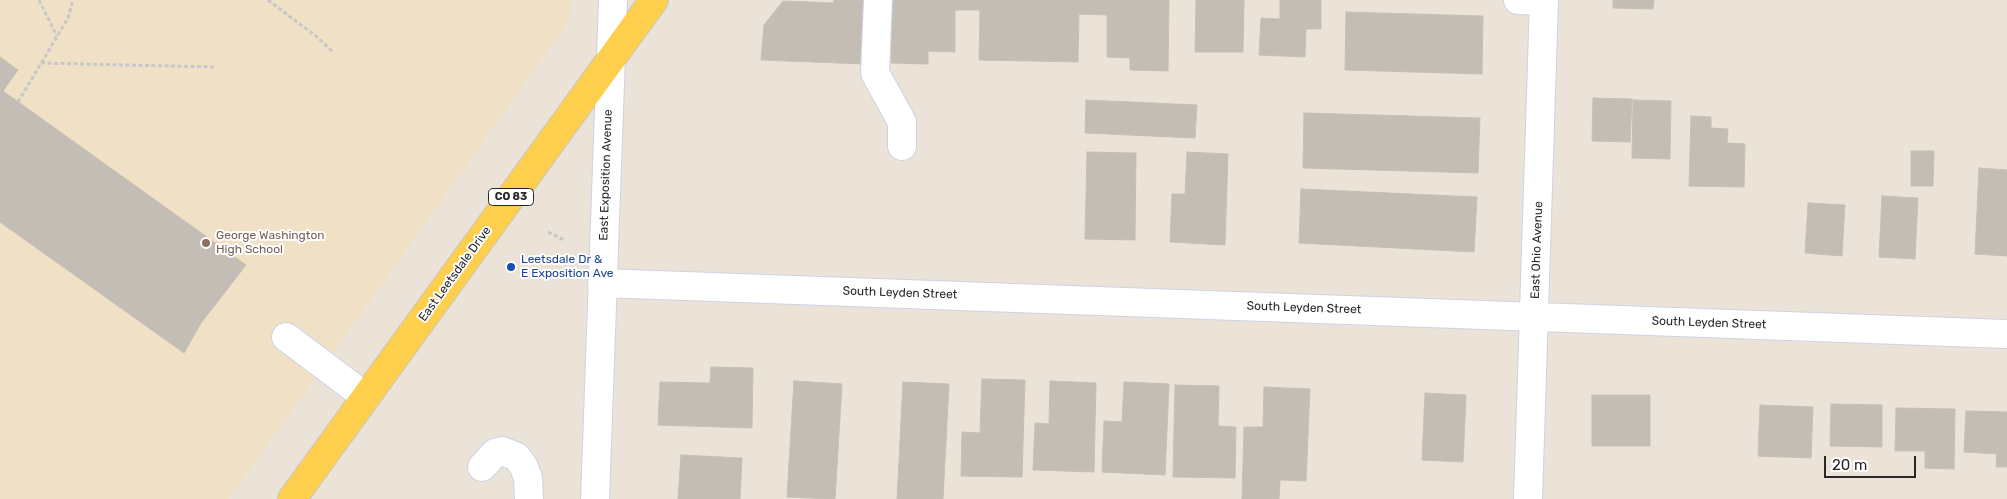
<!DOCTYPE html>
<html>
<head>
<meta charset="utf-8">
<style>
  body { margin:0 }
  #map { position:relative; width:2007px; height:499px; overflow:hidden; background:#ece3d8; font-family:Rubik,sans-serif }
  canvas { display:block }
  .scale { position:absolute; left:1824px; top:456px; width:92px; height:22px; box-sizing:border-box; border:2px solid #282828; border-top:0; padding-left:6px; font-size:15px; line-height:18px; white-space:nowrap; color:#282828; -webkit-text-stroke:4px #fff; paint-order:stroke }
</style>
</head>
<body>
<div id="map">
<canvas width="2007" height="499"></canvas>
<div class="scale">20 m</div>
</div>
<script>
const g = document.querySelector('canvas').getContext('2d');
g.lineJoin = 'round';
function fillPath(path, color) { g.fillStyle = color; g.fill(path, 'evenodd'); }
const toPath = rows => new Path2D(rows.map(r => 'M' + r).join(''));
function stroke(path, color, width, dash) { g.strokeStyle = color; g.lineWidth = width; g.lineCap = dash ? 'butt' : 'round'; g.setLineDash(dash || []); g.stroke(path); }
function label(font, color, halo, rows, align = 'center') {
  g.font = font + ' Rubik,sans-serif'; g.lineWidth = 4; g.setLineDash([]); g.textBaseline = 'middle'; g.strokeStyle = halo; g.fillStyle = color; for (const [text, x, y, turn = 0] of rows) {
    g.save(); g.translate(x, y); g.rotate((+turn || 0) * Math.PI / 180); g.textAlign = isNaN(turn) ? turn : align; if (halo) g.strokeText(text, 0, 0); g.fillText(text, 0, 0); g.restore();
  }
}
fillPath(toPath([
  [0,0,571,0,570,20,253,466,228,499,0,499]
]), '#f0e1c6');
const building = toPath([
  [834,0,866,0,863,64,761,60,764,25,783,1,834,3,834,0],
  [892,0,1169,0,1168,71,1130,70,1130,58,1107,57,1107,15,1079,14,1078,62,979,60,980,10,955,10,955,52,928,51,928,64,891,63,892,0],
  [1196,0,1244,0,1243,52,1195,52,1196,0],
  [1280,0,1321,0,1321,29,1306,29,1305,57,1259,55,1261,18,1280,19,1280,0],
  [1613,0,1654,0,1653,9,1613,8,1613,0],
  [1346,12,1483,16,1482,74,1345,70,1346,12],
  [0,57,18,70,3,91,246,265,201,323,184,353,0,222,0,57],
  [1593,98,1632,99,1630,142,1592,141,1593,98],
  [1086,100,1197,105,1195,138,1085,133,1086,100],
  [1633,100,1671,101,1670,159,1632,158,1633,100],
  [1304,113,1480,118,1478,173,1303,168,1304,113],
  [1691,116,1711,117,1711,128,1728,129,1727,143,1745,144,1744,187,1689,186,1691,116],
  [1911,151,1934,151,1933,186,1911,186,1911,151],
  [1087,152,1136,153,1135,240,1085,239,1087,152],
  [1187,152,1228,154,1225,245,1170,242,1172,194,1185,194,1187,152],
  [1979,168,2007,170,2007,256,1975,254,1979,168],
  [1301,189,1477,197,1474,252,1299,243,1301,189],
  [1882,196,1918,198,1915,259,1879,257,1882,196],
  [1808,203,1845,205,1842,256,1805,253,1808,203],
  [711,367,753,368,752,428,658,425,660,382,710,383,711,367],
  [982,379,1025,380,1022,477,961,476,962,432,980,433,982,379],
  [794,381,842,384,835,499,787,497,794,381],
  [1050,381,1096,383,1094,472,1033,470,1035,423,1049,424,1050,381],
  [903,382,949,384,943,499,897,499,903,382],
  [1124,382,1169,384,1165,475,1102,472,1104,421,1122,422,1124,382],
  [1175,385,1219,386,1218,426,1236,427,1235,478,1173,477,1175,385],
  [1264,387,1310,389,1306,481,1280,480,1279,499,1242,499,1244,427,1263,427,1264,387],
  [1425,393,1466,395,1463,462,1422,460,1425,393],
  [1592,395,1650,395,1650,446,1592,446,1592,395],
  [1831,404,1882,405,1882,447,1830,446,1831,404],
  [1760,405,1813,407,1811,458,1758,456,1760,405],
  [1896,408,1955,409,1954,469,1925,468,1925,451,1895,451,1896,408],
  [1966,411,2007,412,2007,467,1996,467,1997,454,1964,452,1966,411],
  [681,455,742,458,740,499,678,499,681,455]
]);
fillPath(building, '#c3bdb5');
stroke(building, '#c7bfb2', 1);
const minor = toPath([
  [878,0,875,73,902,122,902,146],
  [1518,0,1544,1],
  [602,283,2007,334],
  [286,337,366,397],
  [482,467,495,453,502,451,517,457,524,467,528,478,529,499],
  [595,499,613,0],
  [1528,499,1544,0]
]);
const major = toPath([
  [292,499,654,0]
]);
stroke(minor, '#cdd2e3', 30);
stroke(major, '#c7c7c7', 30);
stroke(toPath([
  [39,0,57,36],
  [268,0,317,37,334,53],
  [41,63,214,67],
  [18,102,68,18,73,0],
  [548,232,564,240]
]), '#c7c7c7', 3, [4, 2.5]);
stroke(minor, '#fff', 28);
stroke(major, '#fdcf4d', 28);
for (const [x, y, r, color] of [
  [206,243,5,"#8d6e63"],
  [511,267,5,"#1a4fb4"]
]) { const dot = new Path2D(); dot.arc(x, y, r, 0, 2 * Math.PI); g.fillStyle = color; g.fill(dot); stroke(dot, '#fff', 2); }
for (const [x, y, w] of [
  [511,197,45]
]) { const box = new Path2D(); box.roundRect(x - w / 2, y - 8.5, w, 17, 4); g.fillStyle = '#fff'; g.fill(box); stroke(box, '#282828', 1); }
label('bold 11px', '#282828', null, [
  ["CO 83",511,197]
]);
label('12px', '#282828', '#fff', [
  ["East Exposition Avenue",606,175,-88],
  ["East Ohio Avenue",1537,250,-88],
  ["East Leetsdale Drive",455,274,-54],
  ["South Leyden Street",900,293,2],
  ["South Leyden Street",1304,308,2],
  ["South Leyden Street",1709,323,2]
]);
label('12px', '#785e54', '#fff', [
  ["George Washington",216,236],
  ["High School",216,250]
], 'left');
label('12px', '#164399', '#fff', [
  ["Leetsdale Dr &",521,260],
  ["E Exposition Ave",521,274]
], 'left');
</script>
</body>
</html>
